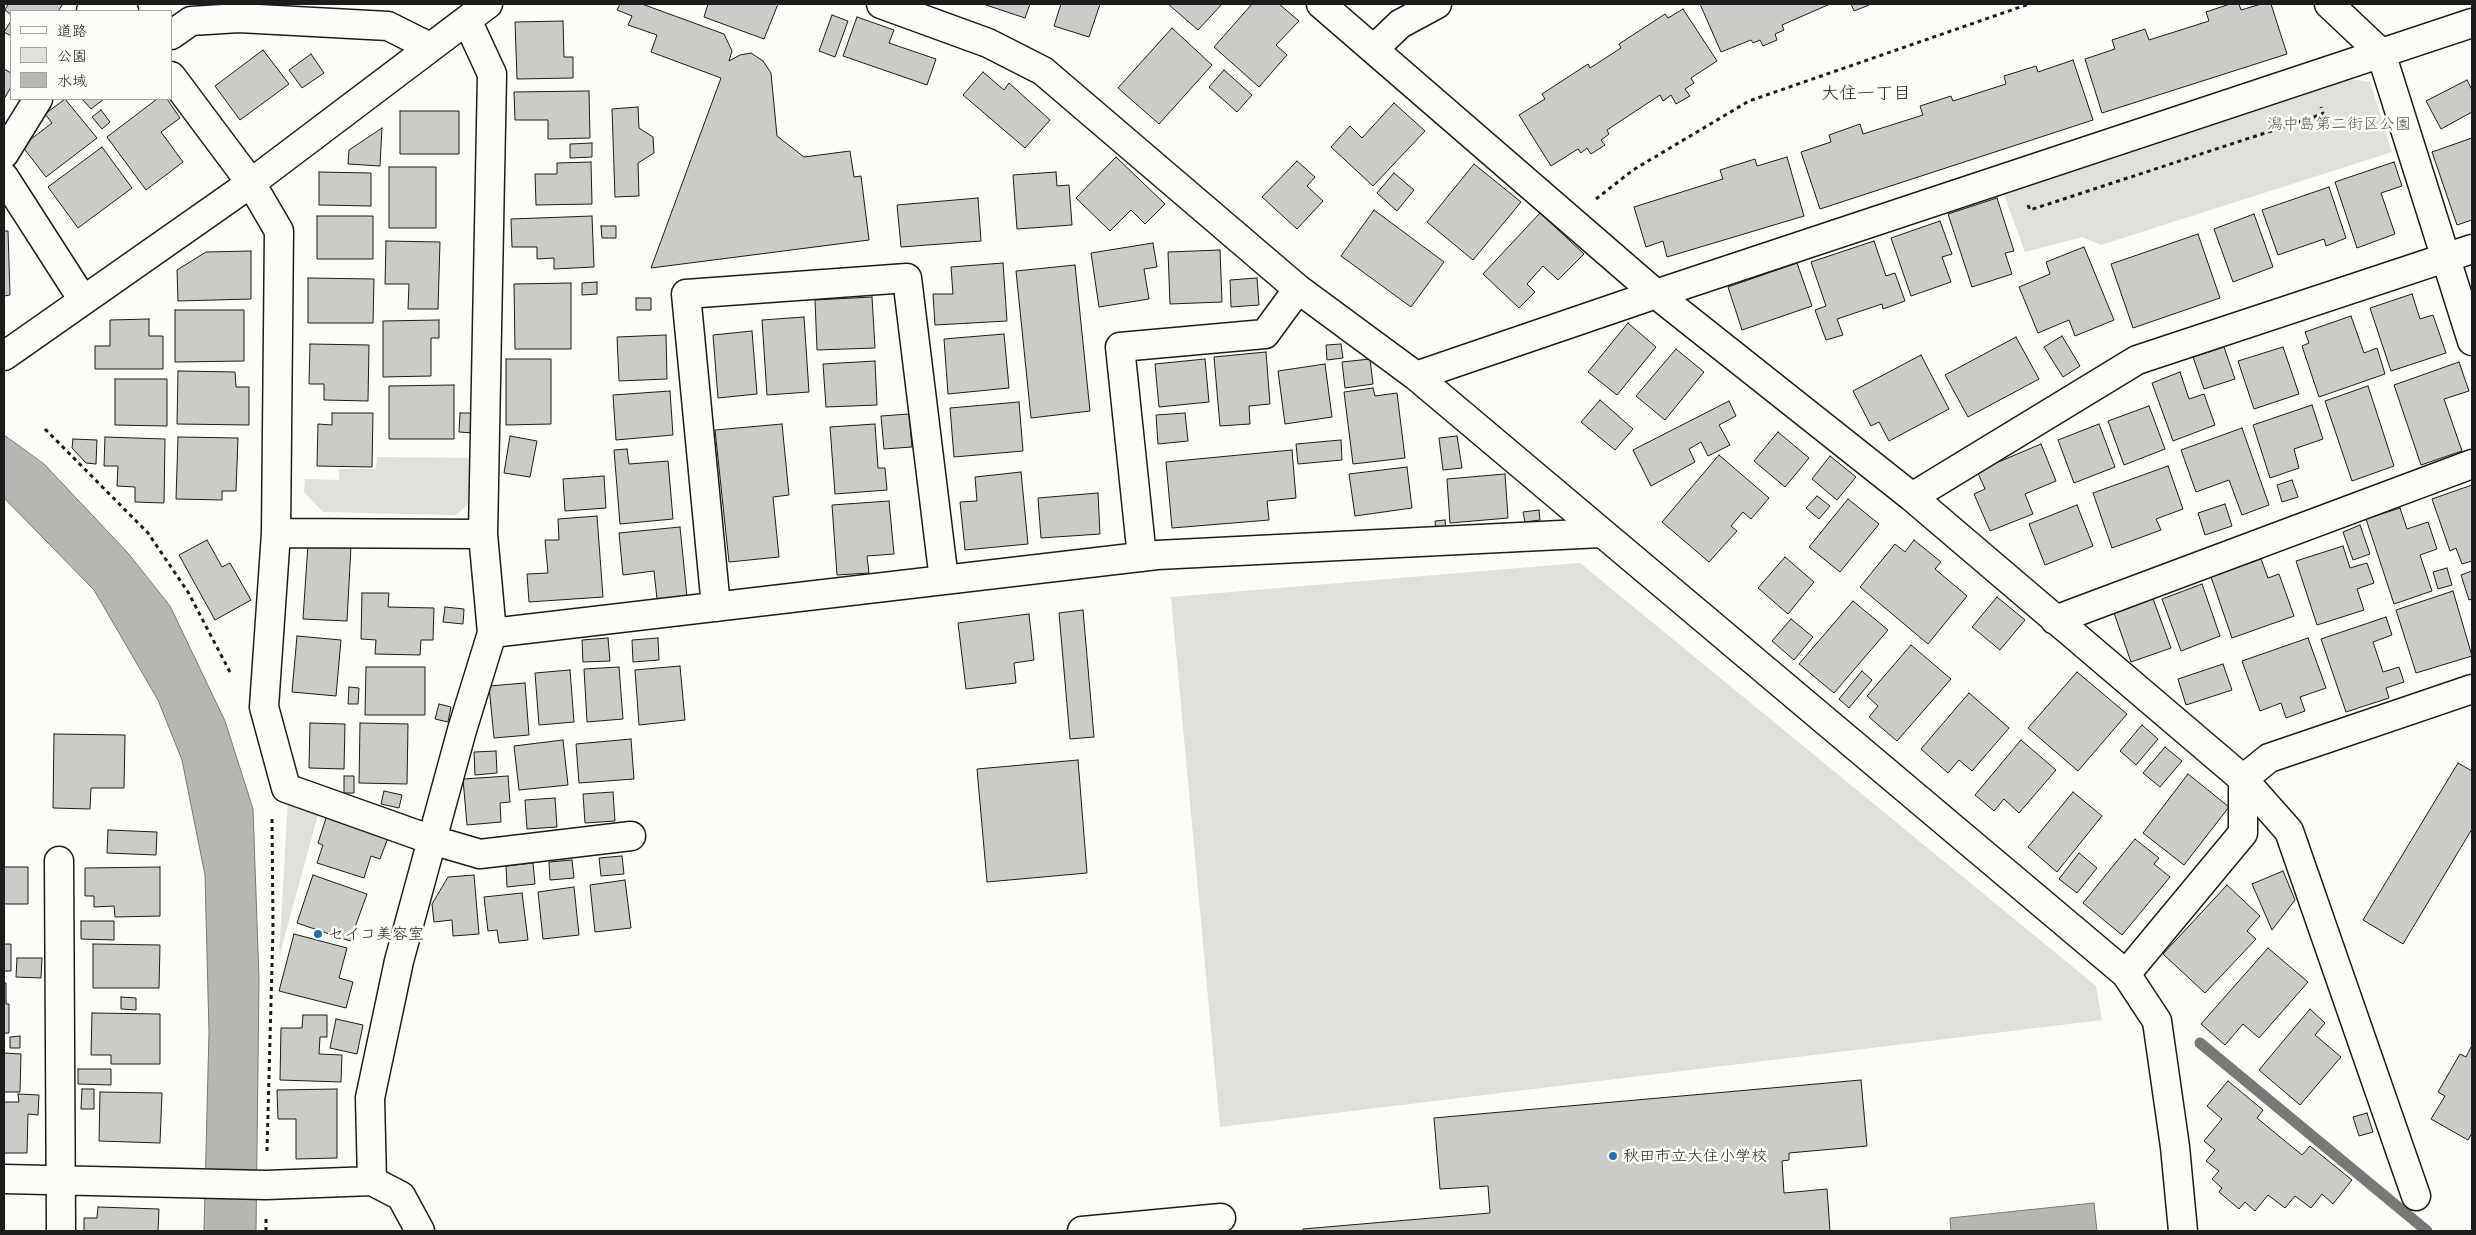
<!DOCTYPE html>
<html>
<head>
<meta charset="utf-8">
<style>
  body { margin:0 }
  #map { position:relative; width:2476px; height:1235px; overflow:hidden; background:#fdfcf7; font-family:Delius,"Klee One",sans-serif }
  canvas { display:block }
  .frame { position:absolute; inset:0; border:5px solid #1c1c1c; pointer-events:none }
  .legend { position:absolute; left:10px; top:10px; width:162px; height:90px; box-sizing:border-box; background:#fdfcf7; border:1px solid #a3a29f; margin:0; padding:6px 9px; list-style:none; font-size:15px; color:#1c1c1c }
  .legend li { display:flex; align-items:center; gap:10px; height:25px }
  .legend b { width:25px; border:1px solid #a3a29f }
</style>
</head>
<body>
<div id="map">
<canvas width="2476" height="1235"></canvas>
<div class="frame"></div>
<ul class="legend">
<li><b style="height:6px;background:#fdfcf7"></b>道路</li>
<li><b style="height:14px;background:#e0dfdb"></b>公園</li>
<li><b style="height:14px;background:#b7b6b2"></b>水域</li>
</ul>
</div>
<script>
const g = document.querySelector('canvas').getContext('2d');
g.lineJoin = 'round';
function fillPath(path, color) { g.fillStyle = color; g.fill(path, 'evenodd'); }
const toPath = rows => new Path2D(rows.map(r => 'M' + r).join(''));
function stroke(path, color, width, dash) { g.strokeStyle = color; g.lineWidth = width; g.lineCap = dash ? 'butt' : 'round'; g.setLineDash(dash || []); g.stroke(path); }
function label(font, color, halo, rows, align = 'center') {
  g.font = font + ' Delius,"Klee One",sans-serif'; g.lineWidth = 5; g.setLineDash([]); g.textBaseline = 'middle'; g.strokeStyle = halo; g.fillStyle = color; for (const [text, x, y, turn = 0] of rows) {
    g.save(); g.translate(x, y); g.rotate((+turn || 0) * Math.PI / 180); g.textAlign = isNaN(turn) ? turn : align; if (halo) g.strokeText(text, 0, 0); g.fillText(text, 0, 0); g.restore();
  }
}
fillPath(toPath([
  [2344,78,2370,82,2392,152,2101,245,2082,237,2025,252,2003,192],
  [377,457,475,458,474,499,456,515,323,512,304,492,305,479,339,480,339,469,376,469],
  [1580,563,2096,986,2102,1020,1220,1127,1171,597],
  [288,800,319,811,279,957]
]), '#e0dfdb');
const water = toPath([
  [4,435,44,464,128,553,170,606,225,721,253,809,259,979,256,1231,204,1231,209,1032,205,875,182,760,158,700,94,590,4,498,4,435],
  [2094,1203,2097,1231,1951,1231,1950,1218,2094,1203]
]);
fillPath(water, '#b7b6b2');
stroke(water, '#797876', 1);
stroke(toPath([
  [2200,1043,2427,1231]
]), '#797876', 11);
const building = toPath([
  [8,4,63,4,58,11,11,11,11,15,5,10,8,4],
  [620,4,642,4,724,34,732,51,729,61,740,55,751,53,763,61,771,73,777,136,804,157,850,151,854,177,861,176,869,240,651,268,721,78,651,52,657,35,628,25,632,16,617,10,620,4],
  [708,4,778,4,764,39,704,17,708,4],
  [983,4,1030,4,1025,18,983,4],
  [1061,4,1100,4,1089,37,1054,26,1061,4],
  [1168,4,1222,4,1198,30,1168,4],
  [1252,4,1279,4,1299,21,1276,45,1287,55,1259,87,1214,47,1252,4],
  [1700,4,1830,4,1782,25,1784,30,1775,34,1777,40,1763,46,1760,40,1753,43,1751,40,1721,52,1700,4],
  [1851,4,1869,4,1869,5,1854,11,1851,4],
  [2230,4,2239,4,2241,10,2261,4,2271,4,2287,54,2102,113,2085,59,2115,49,2112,40,2145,29,2149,40,2209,21,2206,12,2230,4],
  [1683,9,1717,61,1691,78,1694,83,1685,89,1690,96,1676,104,1671,95,1663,101,1660,95,1607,130,1609,134,1601,140,1605,145,1591,154,1587,148,1581,153,1578,149,1551,166,1519,115,1545,99,1542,94,1588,64,1590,68,1621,48,1619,44,1665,14,1668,18,1683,9],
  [832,15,848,21,835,57,819,51,832,15],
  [857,17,894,30,889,43,936,59,927,85,843,56,857,17],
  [11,21,11,36,4,32,11,21],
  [563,21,564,57,573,57,573,78,517,79,515,22,563,21],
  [1172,28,1212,65,1159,124,1118,88,1172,28],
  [263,50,289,84,240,120,215,86,263,50],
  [311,54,324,73,302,88,289,70,311,54],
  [2073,60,2093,120,1820,209,1801,152,1831,142,1829,135,1860,124,1863,134,1923,115,1920,106,1951,96,1953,101,2006,84,2004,76,2036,66,2038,72,2073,60],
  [4,69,11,73,11,87,4,99,4,69],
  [1224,70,1252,95,1237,112,1209,87,1224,70],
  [983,72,1004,90,1009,83,1050,120,1025,148,963,95,983,72],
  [2467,80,2472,90,2472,112,2441,129,2426,101,2467,80],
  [589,91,590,138,548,139,548,120,515,120,514,92,589,91],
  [65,99,97,138,46,177,22,146,52,123,45,114,65,99],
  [82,99,104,99,91,109,82,99],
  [157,99,167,99,180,118,161,132,183,162,146,190,107,137,157,99],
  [1394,103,1425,131,1373,186,1331,147,1350,126,1362,138,1394,103],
  [638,107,639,128,653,137,654,153,638,163,639,196,615,197,612,109,638,107],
  [101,110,110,122,102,129,92,117,101,110],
  [400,111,459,111,459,154,400,154,400,111],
  [382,128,380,166,348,164,349,150,382,128],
  [2472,138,2472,220,2457,225,2432,152,2472,138],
  [592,143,592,157,570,158,570,144,592,143],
  [102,147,132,188,78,228,48,187,102,147],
  [1116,157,1165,204,1145,224,1131,210,1110,231,1076,198,1116,157],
  [1787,157,1804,216,1667,257,1663,241,1646,247,1634,207,1723,179,1720,170,1755,159,1757,166,1787,157],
  [1297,161,1315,177,1307,186,1323,201,1297,229,1262,197,1297,161],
  [591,162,592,204,536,205,535,174,557,174,557,163,591,162],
  [2394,162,2402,186,2381,193,2395,234,2357,248,2335,182,2394,162],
  [1474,164,1521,202,1473,260,1427,222,1474,164],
  [389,167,436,167,436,228,389,228,389,167],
  [319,172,371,173,371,206,319,205,319,172],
  [1056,172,1057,186,1069,185,1072,225,1017,229,1013,175,1056,172],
  [1394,173,1414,190,1397,211,1377,193,1394,173],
  [2329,187,2346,238,2326,246,2324,239,2278,255,2262,210,2329,187],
  [978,198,981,241,901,247,897,205,978,198],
  [1997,198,2014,251,2005,253,2012,274,1972,287,1948,214,1997,198],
  [1374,210,1444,262,1411,307,1341,256,1374,210],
  [1540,213,1584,254,1558,280,1543,266,1527,284,1535,292,1519,308,1483,274,1540,213],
  [2254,214,2273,267,2233,282,2214,229,2254,214],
  [317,216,373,216,373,259,317,259,317,216],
  [592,216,594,267,554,269,554,258,537,259,537,247,512,247,511,219,592,216],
  [1940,221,1952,254,1942,257,1951,282,1911,296,1891,238,1940,221],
  [601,226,616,226,616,238,602,238,601,226],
  [4,231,8,231,10,295,4,296,4,231],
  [2198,234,2220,298,2133,328,2111,264,2198,234],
  [386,241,440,242,438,309,408,309,409,284,385,284,386,241],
  [1874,241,1886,276,1895,273,1905,301,1883,309,1882,304,1837,319,1843,335,1826,340,1815,310,1826,306,1811,262,1874,241],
  [1153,243,1157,267,1144,269,1149,299,1099,307,1091,253,1153,243],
  [2084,247,2114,320,2075,336,2069,320,2038,333,2019,287,2050,274,2046,262,2084,247],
  [1220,250,1222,302,1170,304,1168,252,1220,250],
  [251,251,251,299,178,301,177,270,206,252,251,251],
  [1003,263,1007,321,935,325,933,294,953,294,951,267,1003,263],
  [1797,263,1812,306,1742,330,1728,287,1797,263],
  [1075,265,1090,411,1031,418,1016,271,1075,265],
  [308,278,374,279,373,323,308,323,308,278],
  [1257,278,1259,305,1231,307,1230,280,1257,278],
  [597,282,597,294,582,295,582,283,597,282],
  [571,283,571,349,515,349,514,284,571,283],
  [2412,294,2420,319,2433,315,2446,353,2391,371,2370,308,2412,294],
  [872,297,875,348,817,350,815,300,872,297],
  [636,298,651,298,651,310,636,310,636,298],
  [175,310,244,310,244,361,175,362,175,310],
  [2351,316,2364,353,2377,348,2385,374,2319,397,2302,346,2309,343,2305,332,2351,316],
  [804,317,809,392,767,395,762,320,804,317],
  [149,319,149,336,163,336,163,369,95,369,95,346,110,346,110,320,149,319],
  [439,320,439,338,431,338,431,376,383,377,383,321,439,320],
  [1628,323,1656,347,1617,395,1588,372,1628,323],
  [752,331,757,394,718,398,713,335,752,331],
  [1004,334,1009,388,948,394,944,339,1004,334],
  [666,335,667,379,619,381,617,337,666,335],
  [2062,336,2080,366,2063,377,2044,347,2062,336],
  [2016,337,2039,379,1968,417,1945,375,2016,337],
  [310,344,369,345,368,401,324,400,324,384,309,384,310,344],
  [1341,344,1343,358,1327,360,1326,345,1341,344],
  [2224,347,2235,379,2204,389,2193,357,2224,347],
  [2283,347,2299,394,2254,409,2238,361,2283,347],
  [1676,349,1704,372,1665,420,1636,396,1676,349],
  [1266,352,1270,404,1249,406,1250,424,1220,426,1214,357,1266,352],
  [1921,355,1949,409,1889,441,1879,422,1871,426,1853,391,1921,355],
  [506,359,551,359,551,424,506,425,506,359],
  [1205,359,1209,402,1159,407,1155,364,1205,359],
  [1370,359,1373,384,1345,388,1342,362,1370,359],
  [875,361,877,405,826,407,823,364,875,361],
  [2459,362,2469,391,2444,399,2462,451,2421,465,2394,385,2459,362],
  [1325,364,1332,417,1285,424,1278,371,1325,364],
  [178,371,235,372,236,387,249,387,249,425,177,424,178,371],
  [2180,372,2189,399,2204,394,2215,425,2173,441,2152,383,2180,372],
  [115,379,167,379,167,426,115,425,115,379],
  [454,385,454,439,389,439,389,386,454,385],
  [2368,386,2394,466,2352,481,2325,401,2368,386],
  [1373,388,1375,396,1397,393,1405,458,1353,464,1344,392,1373,388],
  [670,391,673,435,616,440,613,395,670,391],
  [1600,400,1633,429,1615,450,1581,422,1600,400],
  [1729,401,1736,416,1719,425,1730,445,1708,456,1701,442,1689,449,1695,462,1651,486,1633,450,1729,401],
  [1019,402,1023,451,954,457,950,408,1019,402],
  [2312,405,2323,439,2294,449,2299,468,2270,478,2253,425,2312,405],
  [2149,406,2165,449,2124,465,2108,421,2149,406],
  [332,413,373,413,372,467,317,466,318,424,332,425,332,413],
  [460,413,474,413,473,433,459,432,460,413],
  [1185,413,1188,441,1158,444,1156,415,1185,413],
  [909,414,912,447,884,449,881,416,909,414],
  [782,424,789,495,773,497,779,557,729,562,715,430,782,424],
  [875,424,878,468,885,468,887,490,835,494,830,427,875,424],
  [2099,424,2115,467,2074,483,2058,440,2099,424],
  [2242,428,2269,505,2242,515,2229,480,2196,492,2181,450,2242,428],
  [1778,432,1809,458,1785,487,1754,461,1778,432],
  [510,436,537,441,530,477,504,473,510,436],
  [1457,436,1462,468,1443,470,1439,438,1457,436],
  [105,437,165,439,164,503,135,502,135,487,117,486,118,466,104,466,105,437],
  [178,437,238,438,236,491,222,491,222,500,176,499,178,437],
  [73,439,97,440,96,464,86,463,72,448,73,439],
  [1341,440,1342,460,1298,464,1296,444,1341,440],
  [2041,444,2056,481,2025,494,2033,514,1990,531,1974,494,1985,489,1977,471,2041,444],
  [627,449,629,464,668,461,673,519,620,524,614,450,627,449],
  [1292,450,1296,498,1267,501,1269,520,1172,528,1166,462,1292,450],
  [1719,455,1769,498,1751,519,1743,512,1731,526,1737,531,1709,562,1662,522,1719,455],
  [1830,456,1856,477,1837,500,1812,479,1830,456],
  [2168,466,2183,509,2156,519,2161,530,2112,548,2093,493,2168,466],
  [1407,467,1412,508,1355,516,1349,474,1407,467],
  [1021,472,1028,544,965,550,960,502,977,501,975,477,1021,472],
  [1505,474,1508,518,1450,523,1447,479,1505,474],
  [604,476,606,508,565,511,563,479,604,476],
  [2292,480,2298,497,2282,502,2277,485,2292,480],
  [2472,485,2472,561,2462,564,2456,548,2450,551,2432,499,2472,485],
  [1098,493,1100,534,1041,538,1038,498,1098,493],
  [1817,496,1830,506,1819,519,1806,508,1817,496],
  [1848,499,1879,524,1840,572,1809,547,1848,499],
  [889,501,894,554,867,556,869,573,837,575,832,505,889,501],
  [2225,504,2232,526,2205,535,2198,513,2225,504],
  [2077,505,2093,546,2045,565,2029,524,2077,505],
  [2400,508,2407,529,2428,522,2437,549,2420,555,2432,591,2394,604,2366,519,2400,508],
  [1539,510,1540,520,1525,522,1523,512,1539,510],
  [597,516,603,597,529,602,527,574,548,573,545,540,559,540,558,519,597,516],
  [1445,520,1446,530,1436,531,1435,521,1445,520],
  [2360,525,2370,554,2353,560,2343,532,2360,525],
  [680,527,687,597,657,599,654,571,623,575,619,533,680,527],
  [207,540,222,567,230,563,251,600,215,620,179,555,207,540],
  [1914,540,1941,562,1935,569,1967,596,1928,644,1860,587,1895,544,1905,552,1914,540],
  [308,544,351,546,347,621,303,619,308,544],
  [2343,546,2350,568,2367,563,2374,583,2357,589,2364,610,2317,625,2296,561,2343,546],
  [1785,557,1814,582,1788,614,1758,588,1785,557],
  [2261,559,2268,578,2279,574,2294,616,2232,638,2211,577,2261,559],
  [2447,568,2452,585,2438,589,2433,572,2447,568],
  [2472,571,2472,599,2469,600,2461,575,2472,571],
  [2202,584,2220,636,2181,651,2162,599,2202,584],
  [2453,591,2472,656,2416,673,2396,610,2453,591],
  [362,593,389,593,388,607,434,608,433,640,421,640,420,655,375,654,376,640,361,639,362,593],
  [2152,596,2171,648,2131,662,2113,610,2152,596],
  [1997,597,2025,620,2000,650,1972,627,1997,597],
  [1853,601,1888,630,1834,693,1799,664,1853,601],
  [445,607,464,609,463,624,443,622,445,607],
  [1083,610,1094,737,1070,739,1059,613,1083,610],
  [1029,614,1034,660,1014,663,1016,683,966,689,958,623,1029,614],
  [2386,617,2392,635,2373,642,2383,672,2399,667,2404,682,2386,688,2389,698,2346,712,2321,639,2386,617],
  [1791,619,1813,637,1794,660,1772,641,1791,619],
  [297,636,341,640,336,696,292,692,297,636],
  [608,638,610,661,583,662,582,640,608,638],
  [658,638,659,660,633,662,632,640,658,638],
  [2308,638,2326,688,2300,697,2305,711,2286,718,2281,703,2260,711,2242,661,2308,638],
  [1911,645,1951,679,1897,741,1869,717,1878,706,1867,696,1911,645],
  [2223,664,2232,690,2186,705,2178,679,2223,664],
  [680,666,685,720,639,725,635,670,680,666],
  [366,667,425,667,425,715,365,715,366,667],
  [619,667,623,719,587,722,584,669,619,667],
  [570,670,574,722,539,725,535,673,570,670],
  [1862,671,1872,680,1849,708,1839,699,1862,671],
  [2077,672,2127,714,2078,771,2028,728,2077,672],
  [525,683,529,735,494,738,489,686,525,683],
  [349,687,359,688,358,704,348,704,349,687],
  [1969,693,2009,728,1972,771,1959,760,1948,773,1921,749,1969,693],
  [439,704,451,707,448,722,435,719,439,704],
  [310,723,345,724,344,769,309,768,310,723],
  [360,723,408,724,407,784,359,783,360,723],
  [2142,725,2158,739,2136,765,2120,751,2142,725],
  [54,734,125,735,124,788,91,788,90,809,53,808,54,734],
  [631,739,634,779,579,783,576,744,631,739],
  [563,740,568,785,519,790,514,746,563,740],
  [2021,740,2056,770,2019,813,2004,799,1994,811,1975,795,2021,740],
  [2165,747,2182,761,2160,787,2143,773,2165,747],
  [496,751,497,773,475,775,474,752,496,751],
  [1078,760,1087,873,987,882,977,769,1078,760],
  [2458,763,2472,771,2472,829,2403,944,2363,920,2458,763],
  [2188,774,2229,807,2184,865,2143,833,2188,774],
  [344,776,354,776,354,793,344,793,344,776],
  [508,776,510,802,500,803,501,822,467,825,463,779,508,776],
  [384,791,402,795,399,808,381,804,384,791],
  [613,792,615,821,585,823,583,794,613,792],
  [2073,792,2102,816,2057,872,2028,847,2073,792],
  [555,798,557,827,527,829,525,800,555,798],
  [327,815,389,835,380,859,371,856,364,878,317,863,323,845,318,843,327,815],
  [108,830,157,832,156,855,107,853,108,830],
  [2135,839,2159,858,2154,864,2170,877,2122,935,2083,903,2135,839],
  [2079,853,2097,868,2077,893,2059,879,2079,853],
  [622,856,624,874,601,876,599,858,622,856],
  [572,860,574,878,550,880,549,862,572,860],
  [533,863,535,884,507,887,506,866,533,863],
  [4,867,28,867,28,904,4,904,4,867],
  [160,867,160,916,115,917,114,906,94,907,94,896,85,896,85,868,160,867],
  [2283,871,2295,900,2272,930,2252,884,2283,871],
  [313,875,367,894,350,941,297,923,313,875],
  [474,875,479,934,453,936,452,920,434,922,432,904,448,877,474,875],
  [625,880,631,928,595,932,590,885,625,880],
  [2227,885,2260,916,2247,931,2256,939,2205,993,2163,954,2227,885],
  [574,887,579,935,543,939,538,892,574,887],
  [522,893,528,940,499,943,497,930,488,931,484,897,522,893],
  [81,921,114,921,114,940,81,939,81,921],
  [294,934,347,948,339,978,353,982,346,1008,279,991,294,934],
  [4,944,11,944,11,971,4,971,4,944],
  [93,944,160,945,159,988,93,988,93,944],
  [2268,948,2308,982,2259,1038,2243,1024,2225,1045,2201,1024,2268,948],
  [17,958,42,958,41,978,16,977,17,958],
  [4,983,6,983,6,1004,9,1004,9,1033,4,1033,4,983],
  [121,997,136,998,136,1010,121,1009,121,997],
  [2310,1009,2325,1023,2315,1035,2341,1057,2300,1105,2259,1070,2310,1009],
  [92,1013,160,1014,160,1064,111,1064,111,1055,91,1055,92,1013],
  [303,1015,327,1015,327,1037,320,1037,319,1054,342,1055,341,1082,280,1080,281,1028,302,1028,303,1015],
  [336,1019,363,1025,357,1054,330,1048,336,1019],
  [20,1036,20,1048,10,1048,10,1037,20,1036],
  [2472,1045,2472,1133,2468,1140,2431,1119,2445,1096,2438,1092,2460,1054,2466,1057,2472,1045],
  [4,1053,21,1054,20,1092,4,1092,4,1053],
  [78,1069,111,1069,111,1085,78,1084,78,1069],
  [1861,1080,1867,1146,1789,1153,1789,1160,1782,1161,1784,1193,1827,1189,1830,1231,1303,1231,1303,1229,1490,1213,1488,1186,1440,1189,1434,1118,1861,1080],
  [2228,1081,2263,1110,2257,1118,2302,1155,2310,1146,2352,1180,2333,1204,2322,1194,2311,1208,2295,1196,2285,1208,2268,1195,2255,1211,2245,1202,2239,1209,2219,1192,2222,1188,2212,1179,2219,1171,2206,1161,2215,1150,2204,1141,2222,1119,2207,1106,2228,1081],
  [82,1089,94,1089,94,1109,81,1109,82,1089],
  [337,1089,337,1158,296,1159,296,1119,278,1119,277,1090,337,1089],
  [100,1092,162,1093,160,1143,99,1141,100,1092],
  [18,1094,39,1095,38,1115,28,1114,27,1153,4,1153,4,1102,19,1102,18,1094],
  [2367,1113,2373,1132,2359,1136,2353,1117,2367,1113],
  [98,1207,159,1209,158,1231,84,1231,84,1218,97,1218,98,1207]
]);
fillPath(building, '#cccbc8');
stroke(building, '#1c1c1c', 1);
const minor = toPath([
  [118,4,124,11],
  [881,4,988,43,1043,71,1298,289,1416,376,2126,974,2157,1021,2175,1147,2183,1231],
  [1321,4,1656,294,1912,497,2243,779,2289,831,2416,1196],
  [2329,4,2381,53,2472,341],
  [91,11,96,4],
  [467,20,492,74,483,534],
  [171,35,191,21,239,18,388,26,430,47],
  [1375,48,1400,24,1437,4],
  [171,76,251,183,279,231,276,533,483,534,492,633,462,730,399,961,370,1098,372,1181],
  [4,154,38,99],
  [4,177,83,300],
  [4,356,251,183,488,4],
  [1416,376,1656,294,2472,23],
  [1912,497,2137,360,2472,249],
  [276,533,264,707,286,788,432,840,480,854,631,836],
  [1142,557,1120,347,1265,334,1298,289],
  [716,607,686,294,907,278,944,580],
  [2055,620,2472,464],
  [492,633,1157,555,1601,533],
  [59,861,61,1231],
  [2126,974,2243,833,2243,779,2269,758,2472,689],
  [4,1179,266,1185,372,1181,401,1196,420,1231],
  [1082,1231,1221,1218]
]);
stroke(minor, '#1c1c1c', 31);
stroke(toPath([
  [1596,199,1633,170,1749,101,2029,4],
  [2028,205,2030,210,2323,114,2321,107],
  [45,429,148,533,188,592,231,674],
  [267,1151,273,928,272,817],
  [266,1219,266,1231]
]), '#1c1c1c', 3, [4, 4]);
stroke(minor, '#fdfcf7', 28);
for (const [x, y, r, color] of [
  [318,934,5,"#1f6fb2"],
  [1613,1156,5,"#1f6fb2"]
]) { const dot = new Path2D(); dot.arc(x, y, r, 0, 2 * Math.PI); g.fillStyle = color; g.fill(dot); stroke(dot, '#fdfcf7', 2); }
label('16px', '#575655', '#fdfcf7', [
  ["潟中島第二街区公園",2339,124]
]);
label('16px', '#1c1c1c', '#fdfcf7', [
  ["セイコ美容室",328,934],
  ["秋田市立大住小学校",1623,1156]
], 'left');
label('18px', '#1c1c1c', '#fdfcf7', [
  ["大住一丁目",1866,94]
]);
</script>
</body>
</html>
